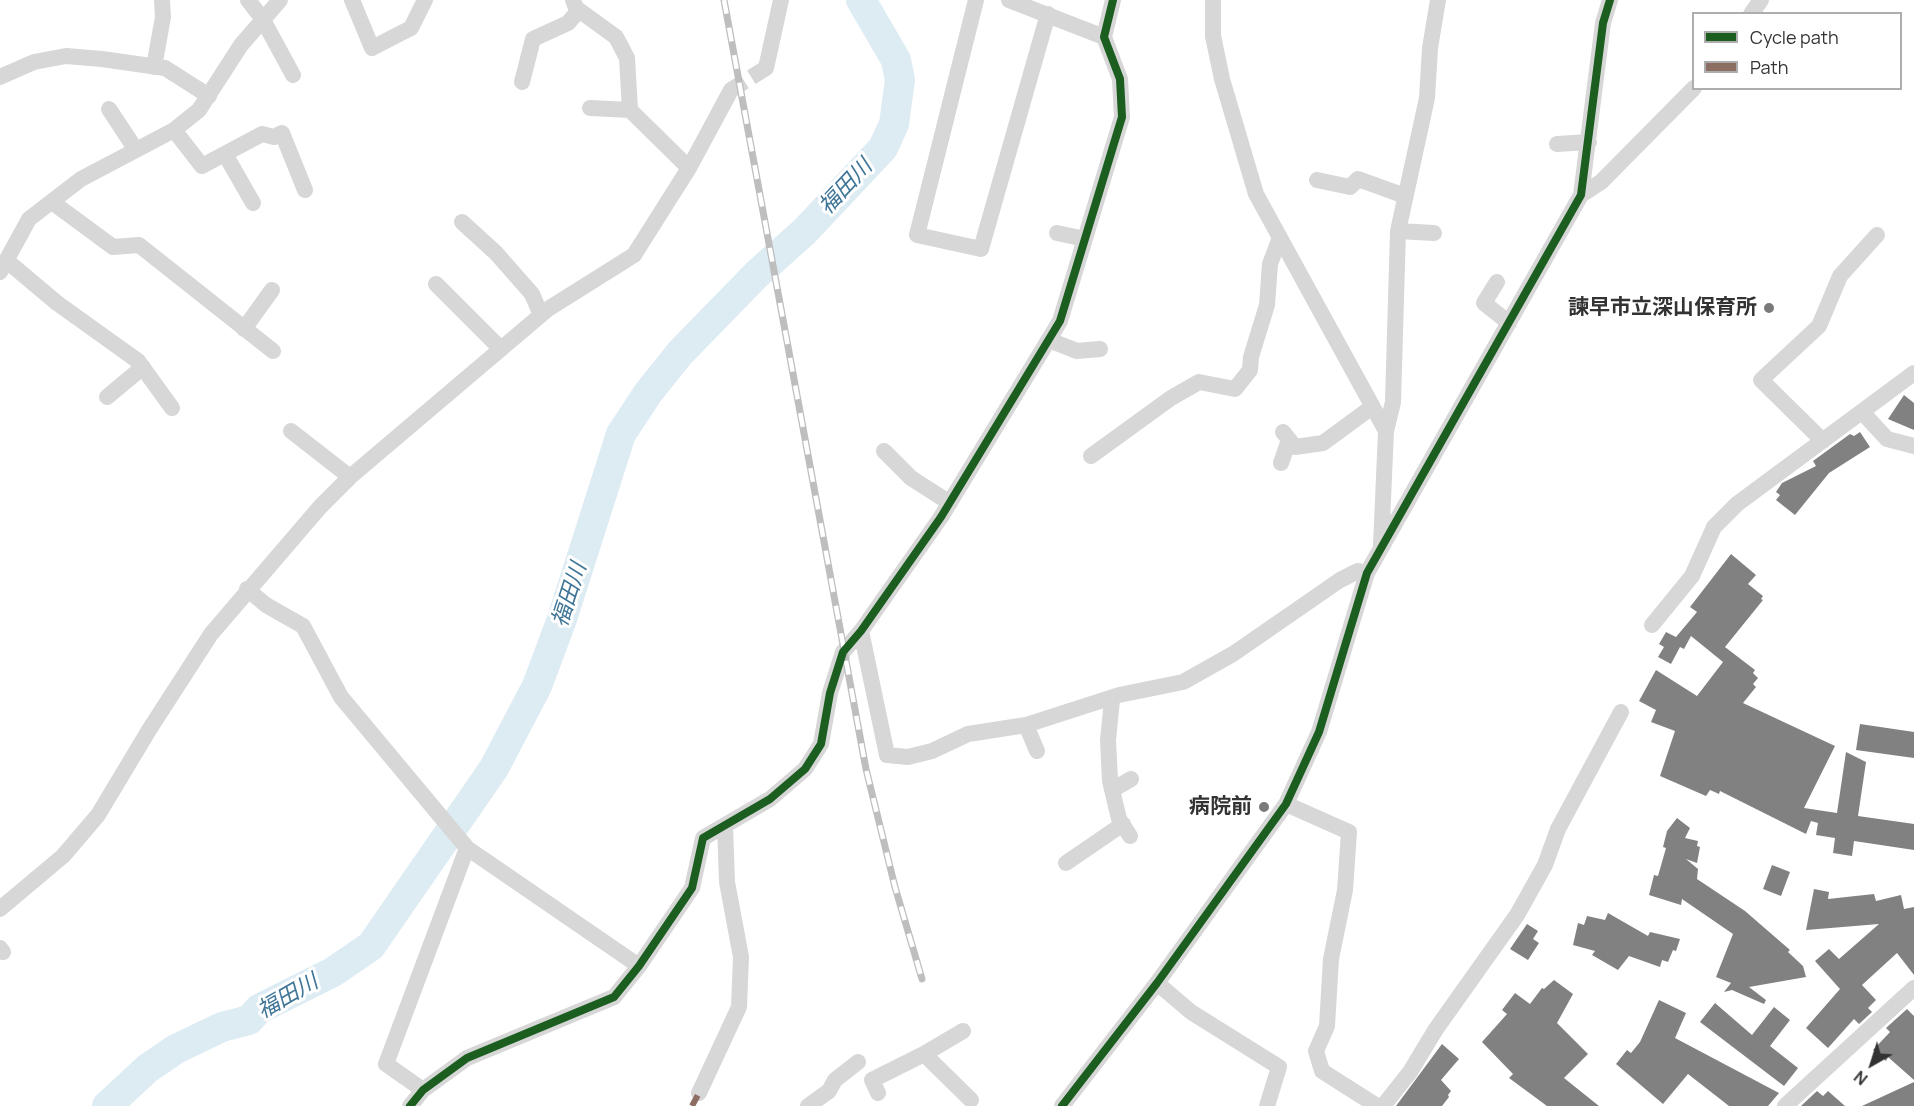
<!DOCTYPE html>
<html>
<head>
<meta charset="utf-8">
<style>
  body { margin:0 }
  #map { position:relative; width:1914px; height:1106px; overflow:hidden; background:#fff; font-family:Manrope,sans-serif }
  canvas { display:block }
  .legend { position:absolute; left:1692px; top:12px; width:210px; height:78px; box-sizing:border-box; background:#fff; border:2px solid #adadad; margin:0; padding:8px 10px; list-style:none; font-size:18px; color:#333 }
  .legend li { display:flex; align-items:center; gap:12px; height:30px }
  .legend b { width:30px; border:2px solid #adadad }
  .north { position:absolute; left:1842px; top:1034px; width:60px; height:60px; -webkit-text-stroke:4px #fff; paint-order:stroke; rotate:219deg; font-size:16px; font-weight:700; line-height:24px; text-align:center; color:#333 }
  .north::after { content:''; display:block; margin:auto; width:21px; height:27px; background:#333; clip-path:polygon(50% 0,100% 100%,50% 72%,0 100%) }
</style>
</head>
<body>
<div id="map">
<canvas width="1914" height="1106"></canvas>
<ul class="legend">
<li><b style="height:8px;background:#1b5e20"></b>Cycle path</li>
<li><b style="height:8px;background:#8d6e63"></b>Path</li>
</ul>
<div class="north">N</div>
</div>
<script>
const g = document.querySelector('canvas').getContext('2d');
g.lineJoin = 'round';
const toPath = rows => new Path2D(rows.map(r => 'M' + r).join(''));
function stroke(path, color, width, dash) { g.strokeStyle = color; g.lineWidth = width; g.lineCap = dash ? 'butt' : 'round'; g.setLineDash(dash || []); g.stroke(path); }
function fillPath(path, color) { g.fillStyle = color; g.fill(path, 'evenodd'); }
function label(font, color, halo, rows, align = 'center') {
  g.font = font + ' Manrope,"Noto Sans JP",sans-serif'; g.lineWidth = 6; g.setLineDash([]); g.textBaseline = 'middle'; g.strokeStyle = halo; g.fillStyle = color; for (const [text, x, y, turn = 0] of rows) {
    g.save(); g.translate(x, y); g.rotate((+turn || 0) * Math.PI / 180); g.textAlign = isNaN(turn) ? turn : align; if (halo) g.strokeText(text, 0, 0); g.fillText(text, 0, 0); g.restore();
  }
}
stroke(toPath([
  [107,1106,148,1068,176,1049,222,1027,249,1020,259,1009,333,972,371,946,494,768,537,686,562,619,621,434,648,393,680,353,757,274,805,231,883,148,894,124,900,80,896,60,861,0]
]), '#ddebf3', 30);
fillPath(toPath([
  [1904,395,1914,403,1914,430,1888,419],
  [1860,432,1870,447,1829,473,1795,515,1776,500,1780,495,1776,492,1782,483,1816,466,1813,461,1850,434,1854,436],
  [1731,554,1756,575,1748,584,1763,596,1761,599,1763,600,1725,647,1755,670,1753,673,1758,678,1753,684,1756,687,1743,703,1835,746,1804,808,1837,813,1846,752,1866,762,1858,816,1914,824,1914,850,1854,841,1852,856,1833,853,1835,838,1816,835,1818,823,1811,821,1806,834,1720,791,1719,794,1710,790,1706,796,1660,776,1675,731,1651,722,1656,710,1639,701,1656,670,1697,696,1723,662,1691,636,1684,649,1680,647,1671,664,1658,657,1664,647,1659,644,1666,632,1676,637,1697,612,1690,607],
  [1860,724,1914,732,1914,758,1856,750],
  [1677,818,1690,828,1685,838,1698,841,1697,846,1700,847,1697,863,1686,859,1698,869,1697,879,1745,911,1790,950,1788,952,1803,966,1806,977,1749,987,1766,1000,1764,1004,1732,990,1724,992,1731,983,1716,977,1733,934,1682,899,1681,905,1649,895,1654,875,1658,876,1666,848,1663,847,1667,831],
  [1772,865,1790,872,1781,896,1763,889],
  [1814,889,1829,892,1828,899,1874,894,1876,901,1901,895,1904,909,1914,907,1914,975,1897,953,1862,985,1876,1000,1868,1008,1872,1012,1859,1024,1854,1019,1828,1048,1806,1028,1840,989,1815,961,1829,949,1839,959,1879,924,1806,930],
  [1608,913,1648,936,1650,932,1680,939,1676,951,1673,950,1668,962,1662,960,1660,967,1629,956,1618,970,1592,955,1595,951,1573,945,1578,923,1584,925,1587,916,1605,920],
  [1527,924,1538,931,1533,939,1539,943,1528,960,1510,949],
  [1554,980,1573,994,1557,1023,1588,1054,1564,1078,1599,1106,1547,1106,1509,1078,1513,1074,1482,1042,1507,1014,1502,1010,1515,993,1530,1004,1542,988,1544,989],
  [1659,1000,1686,1013,1675,1038,1779,1093,1768,1106,1729,1106,1688,1074,1663,1104,1616,1064,1627,1050,1631,1053,1640,1042],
  [1715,1003,1752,1035,1774,1007,1790,1020,1770,1046,1798,1068,1784,1086,1700,1022],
  [1907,1009,1914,1016,1914,1080,1888,1057,1886,1061,1873,1050,1890,1032,1886,1028],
  [1442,1044,1459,1059,1441,1080,1451,1091,1448,1095,1449,1097,1442,1106,1396,1106],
  [1914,1082,1914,1106,1862,1106],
  [1817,1091,1823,1096,1828,1091,1845,1106,1801,1106]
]), '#818181');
stroke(toPath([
  [731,90,766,68]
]), '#d6d6d6', 16, [16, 8]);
stroke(toPath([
  [248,0,262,18,293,75],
  [352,0,372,48,411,28,425,0],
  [573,0,576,8,616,37,627,58,630,110,689,168],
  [976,0,917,235,981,249,1048,14],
  [1009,0,1104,37],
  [1213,0,1213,36,1222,79,1256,194,1386,431],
  [1751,14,1761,0],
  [154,67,163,17,162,0],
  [766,68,781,0],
  [0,77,34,62,66,56,102,59,165,68,209,96],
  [522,82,533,39,568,23,579,10],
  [590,108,630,110],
  [109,109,136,150],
  [174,130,202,166,262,134,274,137,282,133,305,190],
  [1557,144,1589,142],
  [225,154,253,203],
  [1317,180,1350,187,1358,179,1405,196],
  [1581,195,1601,182,1694,88],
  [52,202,113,247,139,245,273,351],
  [462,222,496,253,532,294,541,315],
  [1398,231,1434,233],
  [1057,233,1085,239],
  [7,261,57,303,138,361,172,408],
  [0,272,29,219,81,179,174,130,199,110,241,45,280,0],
  [1497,282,1484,303,1509,323],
  [436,284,501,349],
  [244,329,272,290],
  [1049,340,1077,351,1100,349],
  [107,397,143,367],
  [1862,412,1887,439,1914,446],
  [291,431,350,477],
  [1283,432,1295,447,1323,443,1372,407],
  [1823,441,1761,380,1819,326,1840,276,1877,235],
  [884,451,911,478,950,503],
  [1091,456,1171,398,1199,382,1235,389,1250,370,1251,357,1267,305,1270,264,1279,240],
  [1281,463,1289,440],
  [1381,545,1386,431,1393,402,1398,231,1427,98,1430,48,1438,0],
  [247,589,266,605,303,626,341,697,467,848,639,966],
  [1652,625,1692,576,1714,527,1737,504,1914,373],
  [861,631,887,755,908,757,932,751,968,734,1026,725,1119,695,1183,682,1233,654,1340,580,1358,571,1367,573],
  [1112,700,1108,740,1110,781,1119,819,1130,836],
  [1026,725,1037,751],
  [1112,790,1131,779],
  [1286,804,1349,832,1345,890,1331,959,1327,1026,1316,1051,1322,1071,1377,1106],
  [1066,863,1123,824],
  [0,909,63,856,98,815,149,730,211,634,320,507,350,477,548,309,634,255,689,168,731,90],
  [0,948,3,952],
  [1157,983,1191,1012,1279,1067,1267,1106],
  [963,1031,924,1054,971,1100],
  [423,1090,386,1064,467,848],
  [699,1093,739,1007,741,957,727,882,725,826],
  [878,1093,872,1080,924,1054],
  [410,1106,423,1090,467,1058,614,997,639,966,692,888,703,838,770,799,805,769,821,744,830,693,843,652,861,631,941,517,1060,321,1122,117,1120,79,1104,37,1113,0],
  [808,1106,829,1091,835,1080,858,1062],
  [1062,1106,1157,983,1286,804,1319,732,1367,573,1581,195,1603,23,1610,0],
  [1383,1106,1410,1072,1436,1029,1517,915,1545,865,1558,829,1621,712],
  [1785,1106,1914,988]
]), '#d7d7d7', 16);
const rail = toPath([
  [724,0,866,769,895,887,922,979]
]);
stroke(rail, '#bebebe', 7);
stroke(rail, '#fff', 4.5, [14]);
stroke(toPath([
  [692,1106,699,1093]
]), '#8d6e63', 6, [12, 6]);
stroke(toPath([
  [410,1106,423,1090,467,1058,614,997,639,966,692,888,703,838,770,799,805,769,821,744,830,693,843,652,861,631,941,517,1060,321,1122,117,1120,79,1104,37,1113,0],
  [1062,1106,1157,983,1286,804,1319,732,1367,573,1581,195,1603,23,1610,0]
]), '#1b5e20', 8);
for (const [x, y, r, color] of [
  [1769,308,6,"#7a7a7a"],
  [1264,807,6,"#7a7a7a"]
]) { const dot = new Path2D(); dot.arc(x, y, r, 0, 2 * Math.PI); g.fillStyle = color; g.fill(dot); stroke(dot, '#fff', 2); }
label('bold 21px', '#333', '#fff', [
  ["諫早市立深山保育所",1757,308],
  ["病院前",1252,807]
], 'right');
label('italic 22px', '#3f7597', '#fff', [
  ["福田川",846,187,-47],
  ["福田川",570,595,-72],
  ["福田川",288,997,-30]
]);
</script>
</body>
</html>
